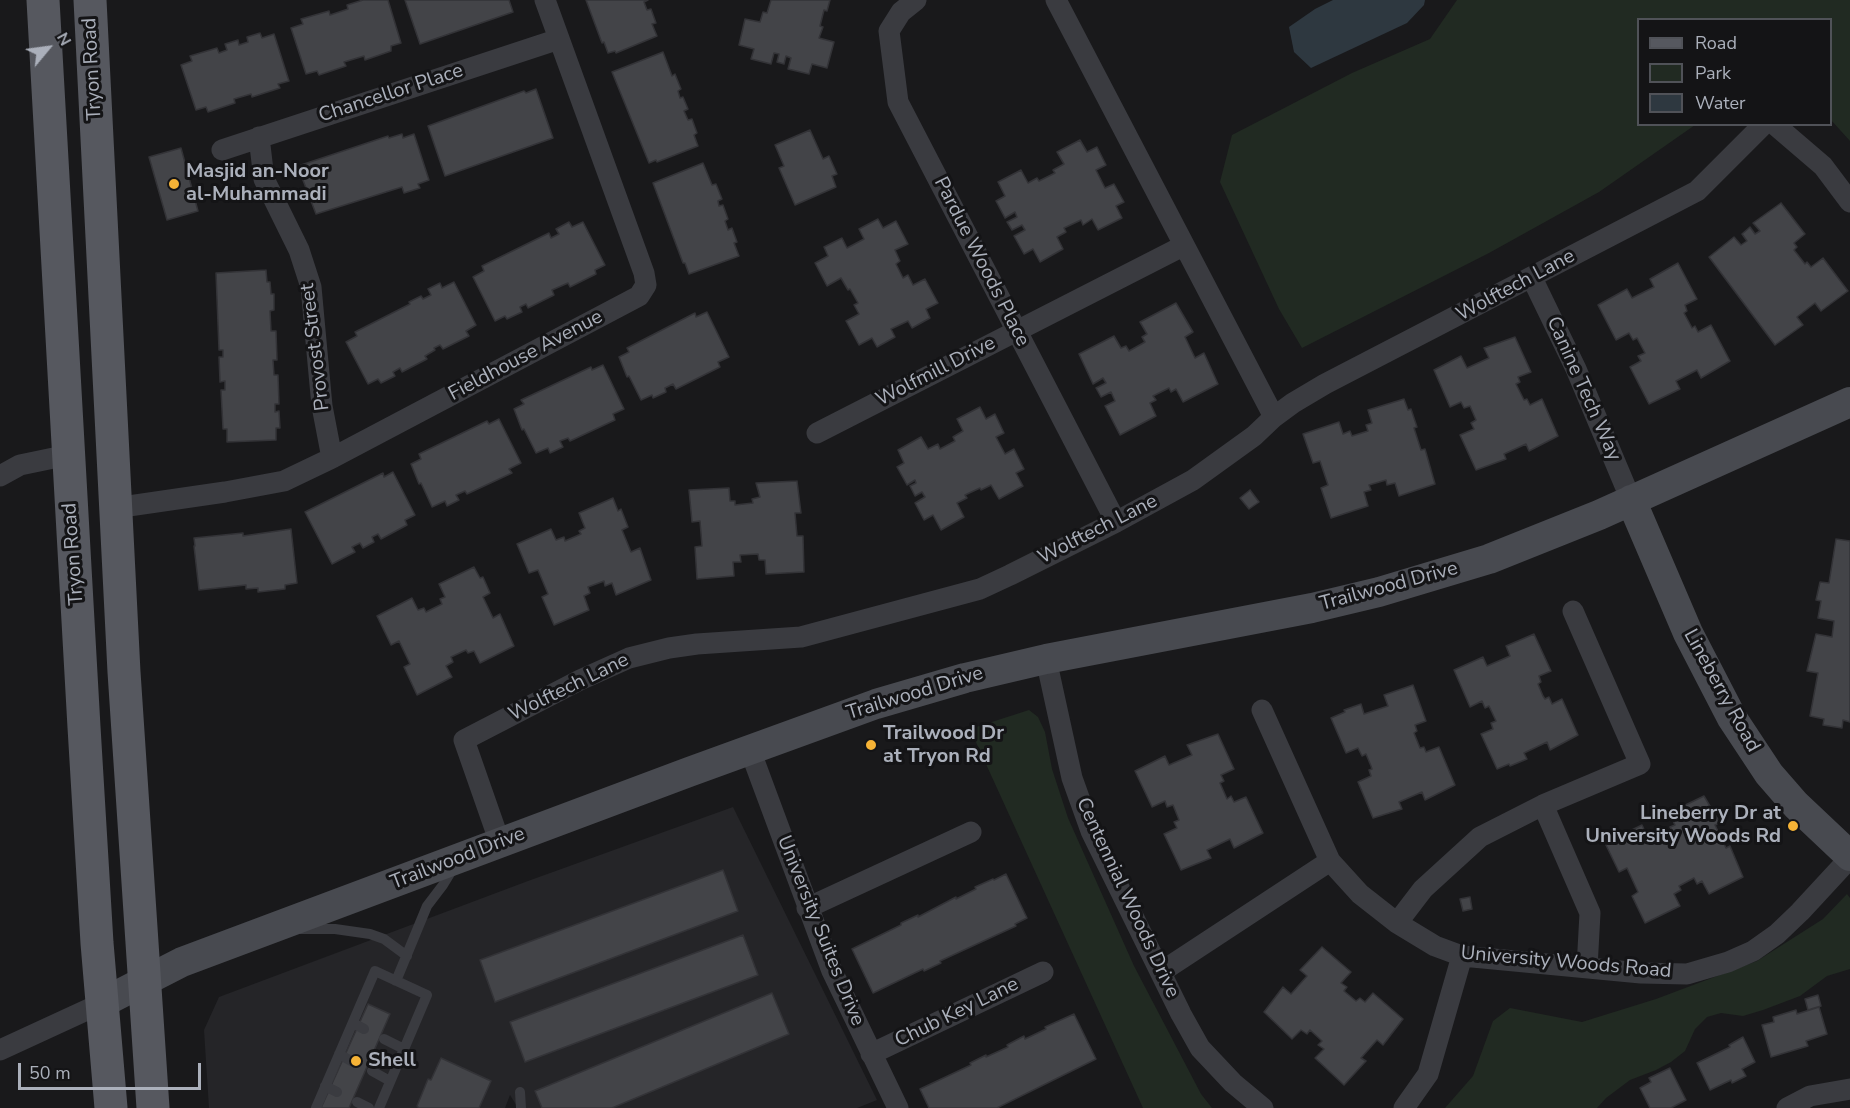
<!DOCTYPE html>
<html>
<head>
<meta charset="utf-8">
<style>
  body { margin:0 }
  #map { position:relative; width:1850px; height:1108px; overflow:hidden; background:#19191b; font-family:"Nunito Sans",sans-serif }
  canvas { display:block }
  .legend { position:absolute; left:1637px; top:18px; width:195px; height:108px; box-sizing:border-box; background:#141416; border:2px solid #505258; margin:0; padding:8px 10px; list-style:none; font-size:18px; color:#abb0bb }
  .legend li { display:flex; align-items:center; gap:12px; height:30px }
  .legend b { width:30px; border:2px solid #505258 }
  .north { position:absolute; left:18px; top:18px; width:60px; height:60px; -webkit-text-stroke:4px #141416; paint-order:stroke; rotate:61deg; font-size:16px; font-weight:700; line-height:24px; text-align:center; color:#abb0bb }
  .north::after { content:''; display:block; margin:auto; width:21px; height:27px; background:#abb0bb; clip-path:polygon(50% 0,100% 100%,50% 72%,0 100%) }
  .scale { position:absolute; left:18px; top:1063px; width:183px; height:27px; box-sizing:border-box; border:3px solid #abb0bb; border-top:0; padding-left:8px; font-size:18px; line-height:21px; white-space:nowrap; color:#abb0bb; -webkit-text-stroke:4px #141416; paint-order:stroke }
</style>
</head>
<body>
<div id="map">
<canvas width="1850" height="1108"></canvas>
<ul class="legend">
<li><b style="height:8px;background:#56585f"></b>Road</li>
<li><b style="height:16px;background:#212a22"></b>Park</li>
<li><b style="height:16px;background:#2e3840"></b>Water</li>
</ul>
<div class="north">N</div>
<div class="scale">50 m</div>
</div>
<script>
const g = document.querySelector('canvas').getContext('2d');
g.lineJoin = 'round';
function fillPath(path, color) { g.fillStyle = color; g.fill(path, 'evenodd'); }
const toPath = rows => new Path2D(rows.map(r => 'M' + r).join(''));
function stroke(path, color, width, dash) { g.strokeStyle = color; g.lineWidth = width; g.lineCap = dash ? 'butt' : 'round'; g.setLineDash(dash || []); g.stroke(path); }
function label(font, color, halo, rows, align = 'center') {
  g.font = font + ' "Nunito Sans",sans-serif'; g.lineWidth = 6; g.setLineDash([]); g.textBaseline = 'middle'; g.strokeStyle = halo; g.fillStyle = color; for (const [text, x, y, turn = 0] of rows) {
    g.save(); g.translate(x, y); g.rotate((+turn || 0) * Math.PI / 180); g.textAlign = isNaN(turn) ? turn : align; if (halo) g.strokeText(text, 0, 0); g.fillText(text, 0, 0); g.restore();
  }
}
fillPath(toPath([
  [733,807,877,1100,857,1108,518,1108,510,1095,505,1108,209,1108,204,1030,219,997,528,881]
]), '#252528');
fillPath(toPath([
  [1457,0,1850,0,1850,141,1831,120,1830,20,1638,20,1638,124,1695,125,1599,192,1489,253,1302,348,1279,309,1220,182,1232,135,1352,73,1430,39],
  [1029,710,1038,717,1045,732,1052,769,1068,818,1134,966,1201,1094,1212,1108,1143,1108,970,729],
  [1847,894,1850,898,1850,969,1827,976,1800,996,1763,1010,1743,1016,1721,1013,1707,1017,1695,1029,1685,1051,1671,1062,1656,1070,1630,1080,1606,1098,1597,1108,1445,1108,1473,1076,1493,1021,1510,1008,1582,1022,1656,999,1757,961,1823,919]
]), '#212a22');
fillPath(toPath([
  [1333,0,1425,0,1424,5,1407,23,1311,68,1294,52,1289,27,1315,9]
]), '#2e3840');
const building = toPath([
  [363,0,388,0,401,43,391,46,391,51,365,60,364,56,344,62,346,66,319,75,317,71,306,74,291,28,303,24,301,19,329,11,330,15,348,9,347,5,363,0],
  [405,0,509,0,513,12,420,44,405,0],
  [586,0,648,0,644,2,647,10,651,9,656,23,652,24,657,36,616,53,615,51,608,53,604,42,602,43,586,0],
  [771,0,830,0,827,11,824,10,820,26,823,27,819,38,834,42,827,68,812,64,809,74,788,69,791,58,786,56,784,64,777,62,779,54,774,53,771,64,751,59,754,49,739,45,745,19,760,22,763,12,767,13,771,0],
  [260,33,262,38,274,34,289,81,278,84,280,88,252,97,251,94,234,99,235,103,208,112,206,107,196,110,181,65,192,61,190,56,217,48,219,53,227,50,225,44,238,40,239,45,248,42,247,37,260,33],
  [663,52,672,76,675,74,681,89,678,91,680,98,683,97,688,109,684,111,688,120,692,119,697,133,694,135,698,146,657,162,656,160,649,163,612,72,663,52],
  [536,89,553,138,445,176,428,126,524,91,526,93,536,89],
  [810,130,823,159,829,156,837,174,832,176,836,187,795,205,779,168,784,166,775,145,810,130],
  [402,134,403,138,414,134,429,180,418,184,420,188,404,193,402,187,316,214,301,175,304,174,301,165,388,136,389,138,402,134],
  [1080,140,1087,152,1097,147,1106,165,1096,170,1105,188,1114,184,1124,202,1116,206,1122,218,1098,230,1092,219,1083,225,1081,220,1064,228,1066,232,1057,237,1063,249,1040,262,1033,249,1024,254,1014,236,1025,230,1022,225,1012,230,1007,222,1017,217,1015,212,1005,218,996,201,1005,196,998,182,1021,170,1028,183,1037,178,1039,181,1055,173,1053,170,1064,164,1057,152,1080,140],
  [181,148,198,211,167,220,149,157,181,148],
  [703,163,712,185,716,184,722,199,718,201,719,206,723,205,728,219,725,221,728,230,732,228,737,242,734,243,739,256,689,274,685,263,683,263,653,183,703,163],
  [1781,203,1805,234,1794,243,1797,247,1794,250,1805,264,1807,262,1811,267,1823,258,1848,291,1821,311,1815,303,1797,317,1803,325,1775,345,1709,257,1734,237,1741,245,1747,241,1742,234,1750,227,1755,234,1760,231,1753,223,1781,203],
  [878,219,883,228,896,221,908,244,895,250,900,261,896,264,903,278,908,275,913,285,925,279,938,303,926,309,930,318,912,328,908,321,891,329,895,337,877,347,872,338,859,345,846,321,859,314,854,305,858,303,850,289,848,290,841,278,827,286,815,263,828,256,824,247,842,238,847,248,864,239,859,229,878,219],
  [569,222,572,227,583,222,605,265,595,270,596,274,570,287,568,283,552,290,554,295,528,308,526,304,520,307,522,312,507,319,505,316,495,321,473,277,484,271,482,266,549,233,551,238,559,234,556,229,569,222],
  [1678,263,1697,299,1685,305,1687,311,1684,313,1691,326,1692,328,1695,326,1698,332,1711,325,1730,361,1701,378,1697,370,1676,381,1680,389,1649,404,1630,367,1641,361,1638,356,1645,353,1637,338,1633,340,1629,333,1616,340,1598,305,1627,289,1632,298,1654,287,1650,279,1678,263],
  [266,270,267,282,270,282,271,294,274,294,274,310,270,311,271,331,276,331,277,360,273,360,274,375,278,375,279,404,275,404,275,412,279,411,280,428,276,428,276,440,227,442,227,429,223,429,221,390,225,390,225,381,220,382,219,357,223,357,223,350,219,350,216,273,266,270],
  [454,282,476,325,466,331,469,336,443,349,440,345,434,348,435,350,425,356,427,359,402,372,400,368,393,372,395,376,381,383,378,379,368,384,346,342,357,336,355,332,410,304,409,302,421,296,423,299,431,295,428,289,440,283,442,288,454,282],
  [1176,303,1193,332,1185,337,1195,358,1204,353,1218,384,1183,402,1176,389,1171,392,1169,388,1153,396,1156,400,1150,403,1156,416,1120,435,1105,406,1115,401,1111,392,1101,397,1096,388,1106,383,1103,378,1093,384,1079,354,1114,336,1121,348,1126,346,1129,351,1145,342,1142,337,1147,334,1140,322,1176,303],
  [707,312,729,357,718,362,720,367,676,389,673,384,665,388,666,392,653,398,652,395,641,400,629,376,627,377,619,357,629,352,627,348,695,313,696,317,707,312],
  [1515,337,1531,372,1518,377,1520,382,1516,384,1524,400,1527,399,1530,405,1542,399,1558,436,1529,451,1526,444,1504,454,1506,459,1476,470,1460,435,1474,429,1471,423,1476,420,1470,406,1464,408,1461,402,1450,407,1434,370,1461,356,1467,368,1489,358,1484,348,1515,337],
  [603,365,624,409,613,414,615,420,570,441,568,438,560,441,563,447,550,453,548,448,536,453,524,429,522,430,514,409,524,404,521,400,591,367,592,370,603,365],
  [1404,399,1408,410,1411,409,1417,427,1414,428,1421,450,1425,449,1435,484,1399,496,1395,483,1387,485,1386,480,1369,485,1371,490,1364,492,1368,506,1331,518,1321,488,1328,485,1320,461,1313,463,1303,434,1339,422,1343,434,1350,431,1352,436,1368,431,1366,425,1372,423,1368,410,1404,399],
  [980,407,986,419,995,414,1004,433,996,437,1005,454,1014,449,1024,469,1016,473,1023,486,999,499,991,485,981,490,980,488,965,495,967,498,957,503,964,517,941,530,933,515,924,520,915,503,925,497,922,492,915,496,910,486,916,483,915,480,907,485,897,467,904,463,898,450,921,437,928,449,938,444,940,449,955,441,953,437,963,431,957,419,980,407],
  [499,419,521,463,509,469,512,473,467,494,465,491,456,495,459,500,447,506,445,501,432,507,421,483,419,484,411,464,421,459,419,454,487,421,489,424,499,419],
  [393,472,415,515,405,520,407,525,381,539,378,534,372,537,374,542,363,548,360,543,352,547,355,552,332,564,305,512,383,473,384,477,393,472],
  [797,481,801,513,795,513,797,536,803,536,804,572,766,574,765,560,759,560,758,554,740,555,741,562,733,562,734,576,697,579,695,547,702,546,700,521,692,522,689,490,729,488,730,501,735,501,735,505,753,503,752,499,760,497,756,483,797,481],
  [1250,490,1259,502,1249,509,1240,498,1250,490],
  [613,498,618,511,621,509,628,527,622,530,631,552,640,548,651,580,616,595,612,583,605,586,604,581,588,587,590,593,584,596,589,610,554,625,542,597,548,594,538,570,529,573,517,544,551,529,556,540,564,537,565,541,581,534,579,531,585,528,579,513,613,498],
  [291,529,297,583,285,585,285,589,258,592,258,588,246,589,246,585,199,590,194,546,195,546,194,538,243,533,243,536,291,529],
  [1836,539,1850,541,1850,722,1843,720,1842,728,1823,725,1824,719,1810,716,1818,673,1807,671,1816,634,1832,637,1834,621,1818,618,1821,601,1816,600,1820,582,1829,583,1836,539],
  [474,567,480,578,483,577,490,593,483,597,493,618,500,614,514,646,480,663,474,651,468,653,466,650,451,657,453,662,446,666,452,677,417,695,404,667,410,664,399,641,391,645,377,616,412,598,418,610,424,608,426,612,442,604,440,599,445,597,439,584,474,567],
  [1534,634,1551,671,1539,676,1541,682,1538,684,1543,696,1545,699,1549,697,1552,704,1562,699,1578,735,1550,750,1547,742,1524,753,1527,759,1510,766,1509,764,1497,769,1481,734,1493,729,1491,723,1496,721,1489,706,1485,708,1482,701,1470,707,1454,670,1483,657,1487,666,1510,656,1506,646,1534,634],
  [1413,685,1426,721,1415,725,1417,731,1414,733,1420,748,1424,747,1426,752,1439,747,1455,785,1425,800,1422,792,1399,802,1402,809,1373,818,1358,782,1371,776,1369,770,1372,769,1371,766,1366,754,1362,756,1358,748,1346,753,1331,718,1345,712,1344,710,1361,704,1364,714,1388,706,1384,695,1413,685],
  [1218,734,1234,769,1221,775,1224,781,1220,783,1227,799,1231,796,1234,802,1246,797,1263,833,1234,848,1230,839,1207,850,1211,858,1181,870,1164,834,1177,828,1174,822,1179,820,1173,805,1167,807,1165,801,1152,807,1135,771,1165,756,1169,765,1192,755,1187,745,1218,734],
  [1704,796,1720,823,1715,825,1726,848,1730,846,1743,877,1709,894,1702,881,1697,884,1694,878,1679,886,1681,890,1674,894,1680,906,1645,923,1632,896,1638,892,1627,868,1619,872,1605,843,1642,825,1648,838,1654,835,1656,840,1673,832,1670,827,1675,825,1669,813,1704,796],
  [723,870,738,911,495,1002,480,960,723,870],
  [1006,874,1027,918,1015,924,1016,926,940,961,941,963,924,971,923,969,873,993,852,949,901,925,901,923,918,915,918,917,956,897,956,899,976,889,975,887,993,879,994,880,1006,874],
  [1470,897,1472,909,1463,911,1460,899,1470,897],
  [743,935,758,975,525,1062,510,1022,743,935],
  [1322,947,1351,972,1341,983,1347,987,1344,991,1356,1001,1360,998,1365,1002,1373,993,1403,1019,1383,1045,1377,1040,1361,1058,1366,1061,1344,1085,1315,1058,1324,1049,1318,1045,1322,1041,1310,1030,1307,1034,1301,1030,1292,1039,1264,1012,1283,987,1291,994,1307,976,1300,970,1322,947],
  [772,993,789,1034,612,1108,542,1108,535,1091,772,993],
  [1818,995,1821,1006,1808,1010,1805,999,1818,995],
  [368,1004,390,1014,349,1108,321,1108,368,1004],
  [1819,1007,1827,1034,1806,1041,1808,1046,1771,1057,1762,1025,1774,1022,1773,1017,1796,1010,1797,1014,1819,1007],
  [1074,1014,1096,1059,997,1108,929,1108,920,1089,971,1065,970,1063,986,1055,986,1057,1008,1047,1007,1045,1024,1036,1025,1039,1046,1029,1045,1027,1074,1014],
  [1743,1037,1755,1062,1742,1069,1746,1076,1732,1083,1731,1080,1710,1090,1697,1063,1730,1047,1729,1045,1743,1037],
  [441,1058,491,1081,479,1108,419,1108,417,1106,428,1079,431,1080,441,1058],
  [1670,1068,1686,1100,1671,1108,1650,1108,1640,1088,1651,1082,1649,1078,1670,1068]
]);
fillPath(building, '#434448');
stroke(building, '#333337', 1.5);
stroke(toPath([
  [300,929,335,929,370,934,384,939,407,956],
  [396,981,427,906,443,885,454,867],
  [353,1023,364,1029],
  [384,1039,404,1049],
  [339,1054,351,1061],
  [372,1071,390,1081],
  [325,1086,337,1092],
  [520,1092,521,1108],
  [357,1102,369,1108],
  [316,1108,375,971,427,995,379,1108]
]), '#3a3b40', 10);
stroke(toPath([
  [916,0,901,12,889,31,898,102,1116,522],
  [1056,0,1274,417],
  [1774,124,1823,166,1850,202],
  [259,137,264,179,299,250,311,287,322,406,332,458],
  [222,150,559,39],
  [1532,278,1576,369,1631,500],
  [817,433,1183,246],
  [0,476,20,465,68,455],
  [115,508,225,492,284,481,332,458,639,296,646,285,644,273,545,0],
  [1046,659,1072,778,1091,831,1181,1014,1200,1048,1233,1083,1263,1108],
  [1262,710,1330,861,1360,894,1397,923,1435,946,1462,956,1641,973,1687,974,1728,962,1753,951,1777,934,1800,912,1850,858],
  [750,750,832,971,898,1108],
  [1543,805,1590,913,1587,968],
  [500,843,464,740,580,680,629,658,669,648,697,644,801,637,980,589,1010,575,1116,522,1193,480,1254,436,1274,417,1293,403,1325,384,1697,191,1764,124],
  [807,908,971,832],
  [1397,923,1423,889,1480,837,1543,805,1640,764,1573,611],
  [1161,972,1330,861],
  [0,1050,102,1003],
  [871,1054,1043,972],
  [1404,1108,1428,1074,1462,956],
  [1787,1108,1810,1096,1850,1089]
]), '#3a3b40', 21);
stroke(toPath([
  [1631,500,1688,633,1732,718,1769,774,1796,805,1850,856],
  [102,1003,182,962,689,772,876,704,965,678,1046,659,1312,608,1379,592,1489,559,1599,515,1850,402]
]), '#484a50', 30);
stroke(toPath([
  [43,0,84,727,97,943,111,1108],
  [90,0,124,672,153,1108]
]), '#56585f', 33);
for (const [x, y, r, color] of [
  [174,184,6,"#f6b336"],
  [871,745,6,"#f6b336"],
  [1793,826,6,"#f6b336"],
  [356,1061,6,"#f6b336"]
]) { const dot = new Path2D(); dot.arc(x, y, r, 0, 2 * Math.PI); g.fillStyle = color; g.fill(dot); stroke(dot, '#141416', 2); }
label('20px', '#abb0bb', '#141416', [
  ["Tryon Road",93,69,-93],
  ["Chancellor Place",391,94,-18],
  ["Pardue Woods Place",981,262,63],
  ["Wolftech Lane",1516,286,-28],
  ["Provost Street",316,347,-97],
  ["Fieldhouse Avenue",526,356,-28],
  ["Wolfmill Drive",936,372,-27],
  ["Canine Tech Way",1583,389,66],
  ["Wolftech Lane",1098,530,-27],
  ["Tryon Road",74,554,-94],
  ["Trailwood Drive",1389,587,-15],
  ["Wolftech Lane",569,688,-26],
  ["Lineberry Road",1721,691,61],
  ["Trailwood Drive",915,694,-17],
  ["Trailwood Drive",458,859,-21],
  ["Centennial Woods Drive",1127,898,65],
  ["University Suites Drive",820,931,68],
  ["University Woods Road",1566,963,5],
  ["Chub Key Lane",957,1013,-26]
]);
label('bold 20px', '#abb0bb', '#141416', [
  ["Masjid an-Noor",186,172],
  ["al-Muhammadi",186,195],
  ["Trailwood Dr",883,734],
  ["at Tryon Rd",883,757],
  ["Lineberry Dr at",1781,814,"right"],
  ["University Woods Rd",1781,837,"right"],
  ["Shell",368,1061]
], 'left');
</script>
</body>
</html>
